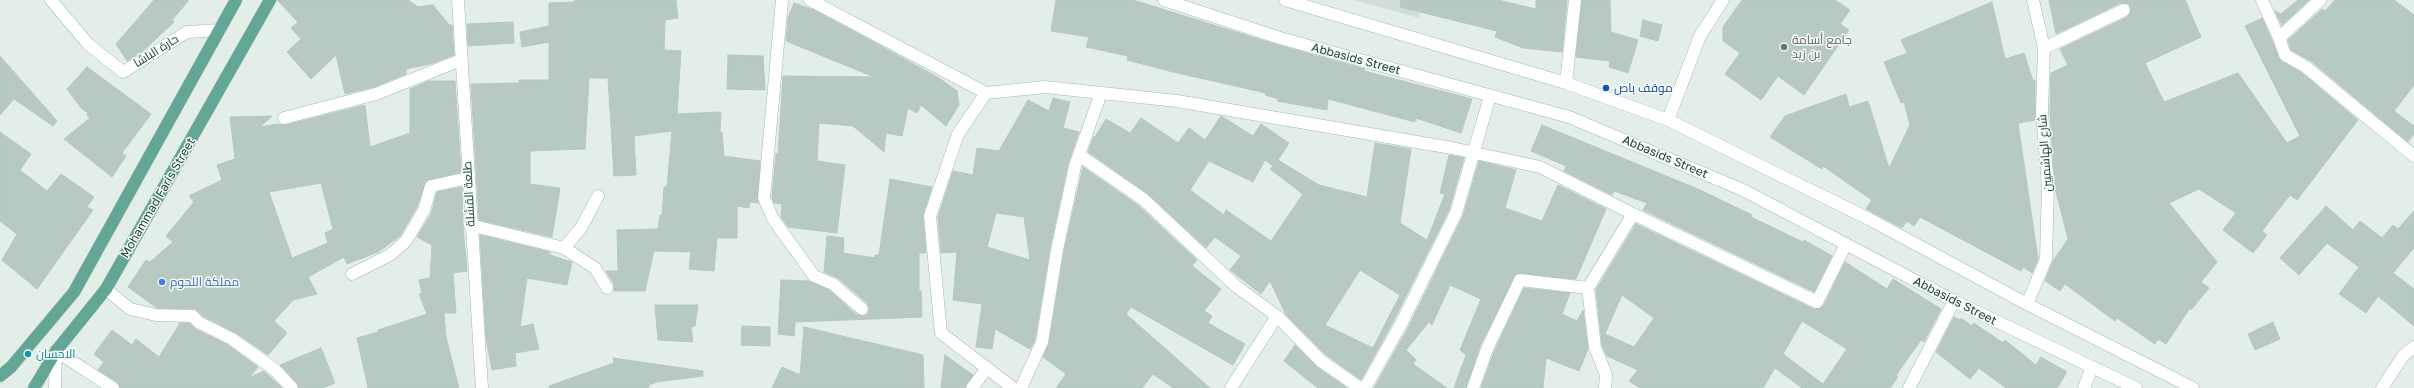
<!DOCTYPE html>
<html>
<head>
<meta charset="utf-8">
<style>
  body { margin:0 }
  canvas { display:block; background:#e3eee9 }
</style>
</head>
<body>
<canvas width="2414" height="388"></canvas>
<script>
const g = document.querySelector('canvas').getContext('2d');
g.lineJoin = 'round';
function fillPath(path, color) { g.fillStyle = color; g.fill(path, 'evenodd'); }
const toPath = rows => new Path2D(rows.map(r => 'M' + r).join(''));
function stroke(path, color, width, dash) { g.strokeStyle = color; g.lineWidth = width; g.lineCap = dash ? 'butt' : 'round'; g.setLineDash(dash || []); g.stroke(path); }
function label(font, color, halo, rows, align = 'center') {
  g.font = font + ' "Golos Text",Cairo,sans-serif'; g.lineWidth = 3; g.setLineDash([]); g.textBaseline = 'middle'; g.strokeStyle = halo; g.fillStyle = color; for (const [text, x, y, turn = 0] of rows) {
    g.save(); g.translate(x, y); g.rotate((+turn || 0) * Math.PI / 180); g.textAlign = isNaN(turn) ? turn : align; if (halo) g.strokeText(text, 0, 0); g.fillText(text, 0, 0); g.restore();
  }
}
fillPath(toPath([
  [1354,0,1422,0,1419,18]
]), '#d1ded8');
const building = toPath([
  [154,0,189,0,172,20,174,22,143,51,127,61,116,44,154,0],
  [277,0,408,0,418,7,433,5,449,25,452,25,454,55,430,64,406,69,406,74,374,87,345,94,336,55,311,79,287,52,301,39,291,28,298,22,277,0],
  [575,0,676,0,678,18,665,20,664,50,681,51,677,114,721,112,720,132,722,132,724,156,760,161,758,203,750,202,749,208,737,206,737,238,717,238,714,271,689,269,691,252,654,251,645,291,614,291,614,284,606,271,618,271,617,230,658,229,660,215,662,216,664,187,667,187,672,131,634,136,636,175,614,176,608,78,589,78,585,149,530,151,530,184,560,188,552,237,479,220,471,84,519,83,519,80,549,80,549,42,522,47,520,32,549,26,549,3,575,2,575,0],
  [1056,0,1133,0,1278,45,1365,69,1364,71,1472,99,1461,133,1416,118,1415,122,1328,99,1327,110,1277,101,1279,99,1265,95,1266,93,1173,72,1127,60,1128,56,1086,47,1089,37,1051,31,1056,0],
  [1401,0,1498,0,1536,9,1536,0,1567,0,1562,52,1523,48,1495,37,1497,31,1400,7,1401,0],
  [1582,0,1610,0,1611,32,1638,40,1628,73,1609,67,1610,61,1576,57,1582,0],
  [1742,0,1835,0,1850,10,1840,24,1849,30,1804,95,1778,76,1761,100,1725,74,1740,53,1723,41,1723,27,1742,0],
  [2049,0,2185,0,2201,37,2145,63,2164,102,2238,73,2287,143,2300,136,2245,26,2262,18,2281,61,2302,73,2358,120,2297,200,2290,195,2262,231,2267,235,2253,253,2223,230,2236,213,2199,189,2169,203,2217,262,2201,282,2209,288,2191,310,2190,308,2166,344,2158,339,2155,344,2117,318,2115,321,2065,284,2060,291,2045,281,2053,261,2068,239,2055,188,2050,112,2051,73,2068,65,2060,49,2127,17,2131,10,2129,4,2121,3,2056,34,2049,0],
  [2298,0,2309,0,2282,25,2275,11,2281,14,2298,0],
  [2335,0,2394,0,2414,15,2414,85,2394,111,2414,126,2414,134,2408,142,2311,61,2291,50,2288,40,2322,9,2325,11,2335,0],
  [1992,2,2005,59,2024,53,2033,81,2035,80,2035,120,2018,123,2038,259,2032,273,2023,267,2021,271,1920,217,1914,226,1907,221,1902,228,1866,209,1872,200,1823,166,1822,169,1770,137,1785,116,1846,94,1849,107,1868,101,1889,168,1910,125,1904,102,1901,103,1884,62,1907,53,1901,40,1992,2],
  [794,3,814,10,879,45,939,78,957,91,959,105,946,126,921,105,917,113,908,108,902,136,886,133,884,152,853,126,819,123,817,161,845,165,837,233,788,227,781,217,782,204,774,203,772,197,776,154,778,154,783,76,874,77,786,41,788,18,794,3],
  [1643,20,1662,25,1658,41,1640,36,1643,20],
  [513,22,514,43,468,46,467,24,513,22],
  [728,55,763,56,765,90,727,89,728,55],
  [0,56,57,121,53,126,14,99,0,115,0,56],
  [87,67,151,114,122,153,126,156,112,177,64,139,90,118,87,115,88,113,81,108,67,89,87,67],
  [429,81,455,81,461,172,426,181,417,207,400,236,378,252,347,264,344,257,308,277,317,294,293,300,274,321,287,333,268,355,236,333,203,316,196,309,157,308,128,287,146,260,150,262,173,242,166,236,194,202,189,196,222,180,217,165,235,159,230,117,272,116,260,127,278,124,286,125,365,105,370,147,410,133,410,89,429,81],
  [321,183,333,229,325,233,328,243,292,258,269,192,321,183],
  [1053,98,1070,102,1063,128,1079,132,1068,164,1050,248,1035,340,1030,349,995,329,992,349,976,347,982,304,953,300,957,252,941,253,938,217,953,171,973,175,977,148,999,151,1028,100,1049,111,1053,98],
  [996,213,1024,217,1030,260,987,247,996,213],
  [1221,116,1253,136,1261,124,1289,143,1278,160,1319,185,1367,197,1375,143,1411,149,1400,223,1427,240,1445,194,1440,193,1449,155,1464,158,1449,210,1394,320,1361,380,1326,355,1286,315,1270,281,1261,294,1230,270,1241,256,1215,237,1206,248,1148,194,1088,152,1094,136,1095,137,1106,119,1130,133,1141,118,1178,143,1189,128,1205,140,1221,116],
  [1265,160,1273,166,1270,169,1303,194,1271,241,1226,210,1224,215,1190,190,1209,161,1253,182,1265,160],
  [1360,270,1400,295,1373,348,1325,325,1360,270],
  [1542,125,1698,189,1752,215,1751,217,1803,242,1804,240,1832,256,1814,292,1643,210,1647,203,1614,191,1612,195,1564,171,1566,166,1531,151,1542,125],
  [0,132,31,154,20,170,47,191,61,174,94,197,87,207,93,210,37,289,2,260,17,234,0,221,0,132],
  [1479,161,1516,170,1505,208,1542,221,1558,185,1606,209,1576,279,1516,274,1480,346,1466,388,1454,388,1466,355,1460,350,1481,299,1450,285,1432,325,1429,322,1406,350,1416,360,1413,364,1447,388,1374,388,1408,328,1463,216,1479,161],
  [1083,167,1138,205,1197,260,1192,266,1221,289,1204,311,1212,316,1208,323,1245,344,1233,365,1131,307,1126,314,1210,388,1173,388,1153,374,1142,388,1056,388,1066,374,1043,357,1049,343,1064,251,1083,167],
  [890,179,932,187,923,216,926,253,919,253,919,291,921,291,922,317,795,322,794,336,778,334,781,280,809,281,829,290,857,315,864,316,868,314,869,307,867,303,838,278,824,272,827,236,844,238,843,253,875,258,875,255,879,255,890,179],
  [462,187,463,227,467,271,453,273,456,313,444,313,446,337,459,388,368,388,357,338,378,332,378,330,427,314,419,294,422,293,419,280,430,278,432,245,417,237,431,214,437,192,462,187],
  [2326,206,2353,230,2360,221,2382,238,2393,225,2398,229,2414,211,2414,248,2393,273,2414,289,2414,326,2378,296,2366,313,2339,294,2359,267,2327,243,2299,275,2280,258,2326,206],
  [1636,224,1814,309,1821,308,1824,305,1845,262,1887,289,1893,279,1941,309,1924,342,1921,340,1896,375,1898,377,1890,388,1802,388,1775,368,1763,388,1640,388,1629,381,1638,370,1607,356,1602,345,1596,290,1636,224],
  [1622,295,1654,318,1634,347,1605,334,1622,295],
  [1802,321,1847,349,1823,384,1783,354,1802,321],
  [480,235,550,252,550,255,572,262,567,285,527,278,520,327,533,324,539,349,515,353,516,366,492,370,486,338,480,235],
  [1524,288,1570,293,1562,314,1577,321,1583,310,1588,349,1579,371,1546,358,1543,388,1481,388,1494,352,1524,288],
  [655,305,698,305,695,326,691,327,693,342,658,340,655,305],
  [1954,317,1960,320,1961,318,1972,326,1974,323,2003,343,2005,340,2036,365,2041,357,2067,372,2057,388,2006,388,1979,368,1970,379,1936,352,1954,317],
  [2273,322,2280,339,2255,350,2248,334,2273,322],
  [180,323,189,323,195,329,228,345,258,367,249,378,264,371,282,388,120,388,117,382,98,370,104,362,94,354,112,330,132,345,136,339,159,357,180,323],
  [742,326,770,327,770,346,741,345,742,326],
  [804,327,923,355,924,388,772,388,782,367,800,375,804,327],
  [1295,345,1317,367,1347,388,1318,388,1284,361,1295,345],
  [321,348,335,383,323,388,299,388,297,383,280,365,321,348],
  [945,355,973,375,965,388,941,388,945,355],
  [613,358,703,371,703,376,657,382,649,385,649,388,549,388,549,386,614,363,613,358]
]);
fillPath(building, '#b8c9c2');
stroke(building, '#b5c8c0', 1);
const street = toPath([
  [51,0,88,44,123,72,187,32,220,30],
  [458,0,482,388],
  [782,0,764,198,773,219,814,276,833,284,862,309],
  [810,0,986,93],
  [2262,0,2279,38,2320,0],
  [2279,38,2285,55,2306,67,2414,156],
  [2044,48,2124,10],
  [1566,83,1575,0],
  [284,118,376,94,461,60],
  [1668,120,1700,36,1723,0],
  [1079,155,1143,199,1237,287,1277,316,1321,361,1360,388],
  [470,225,564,248,581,228,598,196],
  [564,248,595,268,607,288],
  [352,274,390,255,406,241,424,210,431,186,468,178],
  [106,289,130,309,156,315,193,316,198,322,232,339,274,369,292,388],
  [2027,304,2046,259,2048,186,2042,112,2044,48,2033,0],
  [56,351,113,388],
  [972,388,987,368],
  [1013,388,941,333,930,216,958,134,986,93,1045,87,1177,101,1452,148,1540,167,1633,214,1817,302,1846,244],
  [1021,388,1042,342,1057,250,1075,166,1101,93],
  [1231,388,1277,316],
  [1365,388,1401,324,1456,213,1490,96],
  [1473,388,1487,349,1520,280,1588,288],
  [1605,388,1606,375,1595,347,1588,288,1633,214],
  [1909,388,1954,301],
  [2084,388,2092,367],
  [2382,388,2403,356,2414,347]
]);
const secondary = toPath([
  [1164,0,1280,38,1569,117,1743,190,1954,301,2136,388],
  [1285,0,1566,83,1668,120,1869,219,2027,304,2193,388],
  [55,388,56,351]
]);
const primary = toPath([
  [0,376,11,367,74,292,236,0],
  [34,388,56,351,106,289,270,0]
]);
stroke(street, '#a5b7b0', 13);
stroke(secondary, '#a0bab1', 13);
stroke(primary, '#c1cac7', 13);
stroke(street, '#fff', 12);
stroke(secondary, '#fff', 12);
stroke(primary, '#64a696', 12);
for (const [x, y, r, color] of [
  [1784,47,4,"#6b7280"],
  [1606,88,4,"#1a4fb4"],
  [162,282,4,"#3f7fe0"],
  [28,354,4,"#0f9aa8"]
]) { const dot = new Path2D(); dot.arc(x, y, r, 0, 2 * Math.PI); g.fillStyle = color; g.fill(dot); stroke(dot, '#f4faf7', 1.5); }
label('12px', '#5b616d', '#f4faf7', [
  ["جامع أسامة",1792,40],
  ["بن زيد",1792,54]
], 'left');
label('12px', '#214138', '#f4faf7', [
  ["حارة الباشا",156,51,-32],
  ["Abbasids Street",1356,59,15],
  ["شارع الهاشميين",2045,153,-94],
  ["Abbasids Street",1665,157,23],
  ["طلعة القشلة",469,194,-93],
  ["Mohammad Faris Street",158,198,-60],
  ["Abbasids Street",1955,301,27]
]);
label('12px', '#164399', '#f4faf7', [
  ["موقف باص",1614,88]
], 'left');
label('12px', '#366cbe', '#f4faf7', [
  ["مملكة اللحوم",170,282]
], 'left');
label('12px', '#0d838f', '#f4faf7', [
  ["الاحسان",36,354]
], 'left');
</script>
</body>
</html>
